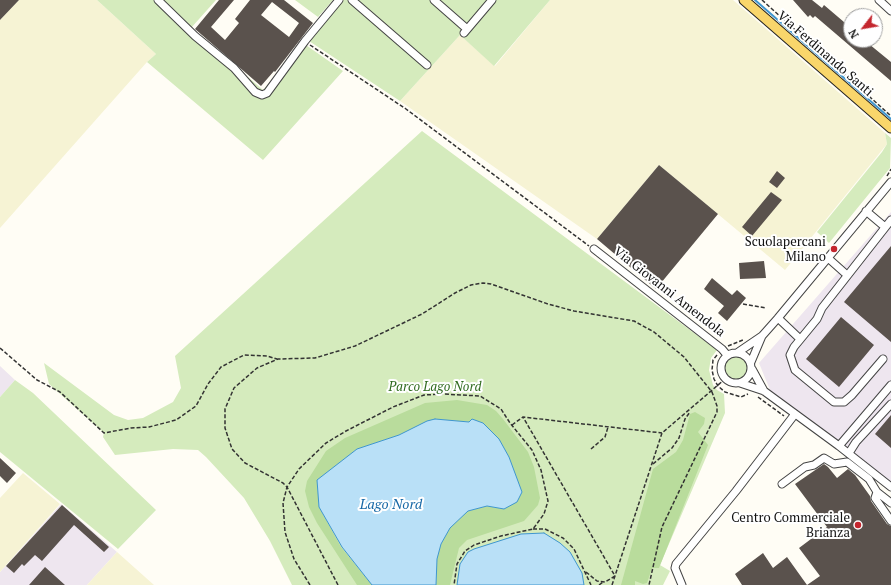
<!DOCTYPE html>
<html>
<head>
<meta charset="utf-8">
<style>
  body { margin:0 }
  #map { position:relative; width:891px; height:585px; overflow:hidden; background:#fffdf5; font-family:"PT Serif",serif }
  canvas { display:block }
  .north { position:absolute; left:843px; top:8px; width:40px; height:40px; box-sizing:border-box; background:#fff; border:1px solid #a0a0a0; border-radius:50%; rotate:239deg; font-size:11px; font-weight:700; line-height:16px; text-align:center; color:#111 }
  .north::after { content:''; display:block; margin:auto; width:14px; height:18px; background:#c4262e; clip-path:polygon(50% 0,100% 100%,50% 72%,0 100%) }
</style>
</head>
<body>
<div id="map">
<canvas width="891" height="585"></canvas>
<div class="north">N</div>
</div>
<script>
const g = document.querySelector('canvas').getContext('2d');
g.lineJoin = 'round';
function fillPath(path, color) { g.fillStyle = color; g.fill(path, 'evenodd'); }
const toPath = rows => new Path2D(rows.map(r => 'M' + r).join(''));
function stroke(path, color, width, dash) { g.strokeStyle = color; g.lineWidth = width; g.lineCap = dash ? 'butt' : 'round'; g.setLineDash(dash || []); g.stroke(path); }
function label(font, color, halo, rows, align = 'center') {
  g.font = font + ' "PT Serif",serif'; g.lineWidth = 4; g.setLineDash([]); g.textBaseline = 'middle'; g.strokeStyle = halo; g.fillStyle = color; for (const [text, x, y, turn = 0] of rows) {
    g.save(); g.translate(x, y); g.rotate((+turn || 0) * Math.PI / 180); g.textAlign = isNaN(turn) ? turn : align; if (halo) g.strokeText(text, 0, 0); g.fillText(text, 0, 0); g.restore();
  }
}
fillPath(toPath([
  [891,212,891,483,840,442,770,390,759,363],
  [0,366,15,380,0,397],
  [61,504,117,552,87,585,0,585,0,572]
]), '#eee6ef');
fillPath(toPath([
  [19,0,97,0,156,54,147,62,0,228,0,20],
  [550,0,733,0,885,133,887,144,785,270,659,165,597,239,400,101,460,35,495,66],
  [23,473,60,504,0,572,0,498],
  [117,552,154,585,87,585]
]), '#f6f3d4');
fillPath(toPath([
  [97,0,216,0,191,28,263,90,303,43,343,71,263,160,147,62,156,54],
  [295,0,333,0,318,17],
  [337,0,550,0,494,66,460,35,400,101,306,39],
  [422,131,717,350,711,358,709,370,713,385,717,390,724,394,725,413,660,565,670,571,663,585,292,585,270,541,244,498,206,457,198,450,173,449,115,455,103,437,104,433,49,384,44,363,114,415,128,420,143,418,173,402,181,388,175,356],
  [885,133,891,138,890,168,829,243,817,232,882,152,887,144],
  '725 368a11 11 0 1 1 22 0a11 11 0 1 1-22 0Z',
  [15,380,33,393,156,510,118,549,0,452,0,397]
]), '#d5ebbd');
fillPath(toPath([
  [457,400,487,405,496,411,503,419,528,452,534,467,540,498,538,505,524,521,467,540,459,548,450,585,436,585,437,559,441,544,450,528,468,511,487,506,504,509,522,492,515,477,469,422,435,419,399,435,357,449,317,480,319,507,341,547,372,585,357,585,317,523,309,507,305,491,307,481,326,451,345,438,425,403],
  [695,412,705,418,704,424,698,432,708,445,659,568,652,568,647,583,643,584,635,581,635,585,621,585,653,469,676,452,683,440,690,414]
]), '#b9dc9c');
const water = toPath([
  [435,419,469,422,472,419,483,423,499,439,509,457,522,492,517,502,504,509,487,506,468,511,450,528,441,544,437,559,436,585,372,585,342,547,319,507,317,480,357,449,399,435,427,421,435,419],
  [544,533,560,543,570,552,582,573,584,585,457,585,460,564,468,552,474,549,521,534,544,533]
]);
fillPath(water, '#b9e0f7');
stroke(water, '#3f96cf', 1);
stroke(toPath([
  [755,0,891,119]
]), '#3f96cf', 2);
fillPath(toPath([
  [0,0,19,0,0,20],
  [219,0,234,0,211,27,225,40,239,23,235,19,250,0,284,0,313,23,275,72,274,71,261,86,195,29],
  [272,2,299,23,289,37,261,15],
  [793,0,812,0,822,8,824,5,851,28,851,40,872,40,869,44,891,62,891,81,815,16,813,18,810,15,808,17],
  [659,165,718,214,656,289,597,239],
  [777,171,785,178,777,188,769,182],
  [771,192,782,200,752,236,742,227],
  [891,246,891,342,844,302],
  [764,261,766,278,740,279,739,263],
  [712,278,732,295,737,290,746,298,727,321,718,313,724,306,704,289],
  [841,317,874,345,839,387,806,359],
  [891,415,891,448,875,434],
  [0,458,16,473,7,483,0,476],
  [824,464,828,467,837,478,848,469,855,475,870,496,871,501,887,524,891,526,891,585,742,585,735,574,763,553,773,568,787,557,807,585,820,576,799,548,827,527,795,484],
  [62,505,109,547,104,552,74,525,42,561,35,555,24,566,22,564,14,573,6,566],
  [45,567,65,585,29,585]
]), '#5a524d');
const minor = toPath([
  [158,0,195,36,234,68,255,92,262,95,267,93,305,41,339,0],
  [352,0,427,65],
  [434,0,467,29],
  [879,0,891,11],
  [464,33,492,0],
  [866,211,885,227],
  [594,249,722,349,727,355],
  [828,258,847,275],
  [778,318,800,339],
  '721 368a15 15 0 1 1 30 0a15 15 0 1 1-30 0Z',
  [737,353,762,336,778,318,891,182],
  [883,359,852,395,844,402,834,402,795,370,790,355,794,347,817,319,822,308,891,220],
  [751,362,762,336],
  [752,369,764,391],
  [740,383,764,391,839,446,891,487],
  [839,446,891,385],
  [849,453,856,442,891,404],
  [782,484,805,467,814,465,824,458,834,464,847,462,869,479,877,492,891,503],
  [877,492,875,498,891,521],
  [682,585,675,568,676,564,736,491,795,414]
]);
const major = toPath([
  [744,0,891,128]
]);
stroke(minor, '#444', 9);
stroke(major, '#222', 11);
stroke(toPath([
  [762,0,891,116],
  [310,45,406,109,589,246],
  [887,176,891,169],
  [743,304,766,308],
  [728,346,743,340],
  [0,348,37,380,60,392,104,433,131,428,149,427,176,420,196,406,208,384,221,367,244,355,267,356,277,359],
  [717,355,713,360,712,370,714,379,718,386,725,392,741,397,748,394],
  [758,397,784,416],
  [512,425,523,417],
  [591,449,605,437,608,427],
  [653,464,672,448,679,438,685,419,690,412],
  [533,529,545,529,563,538,574,549,591,585],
  [586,572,597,581,605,582,615,576,523,417,662,433],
  [310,585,294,559,285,532,283,503,287,487,299,469,326,443,346,431,393,407,424,395,443,394,480,396,501,409,510,423,532,450,541,470,548,501,544,514,533,529,501,536,474,545,465,551,457,564,454,585],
  [338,585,287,487,283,483,245,463,232,449,225,428,225,409,234,388,257,368,278,359,315,358,355,346,422,314,455,293,471,285,483,283,491,284,548,304,574,311,634,321,654,332,684,357,712,392,717,406,717,412,662,527,649,585],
  [599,585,603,582],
  [612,585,662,433,725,379]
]), '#333', 1.5, [4, 2]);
stroke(minor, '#fff', 7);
stroke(major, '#f9d66b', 9);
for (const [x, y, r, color] of [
  [834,249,4,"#c4262e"],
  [858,525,4,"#c4262e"]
]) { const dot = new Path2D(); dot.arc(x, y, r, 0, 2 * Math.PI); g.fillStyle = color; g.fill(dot); stroke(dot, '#fff', 1.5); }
label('13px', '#111', '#fff', [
  ["Via Ferdinando Santi",825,54,41],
  ["Via Giovanni Amendola",669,292,38]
]);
label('13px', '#111', '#fff', [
  ["Scuolapercani",826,242],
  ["Milano",826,257],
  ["Centro Commerciale",850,518],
  ["Brianza",850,533]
], 'right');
label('italic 13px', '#2f6b1f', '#fff', [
  ["Parco Lago Nord",435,387]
]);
label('italic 14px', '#1768a6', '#fff', [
  ["Lago Nord",391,505]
]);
</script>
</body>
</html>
